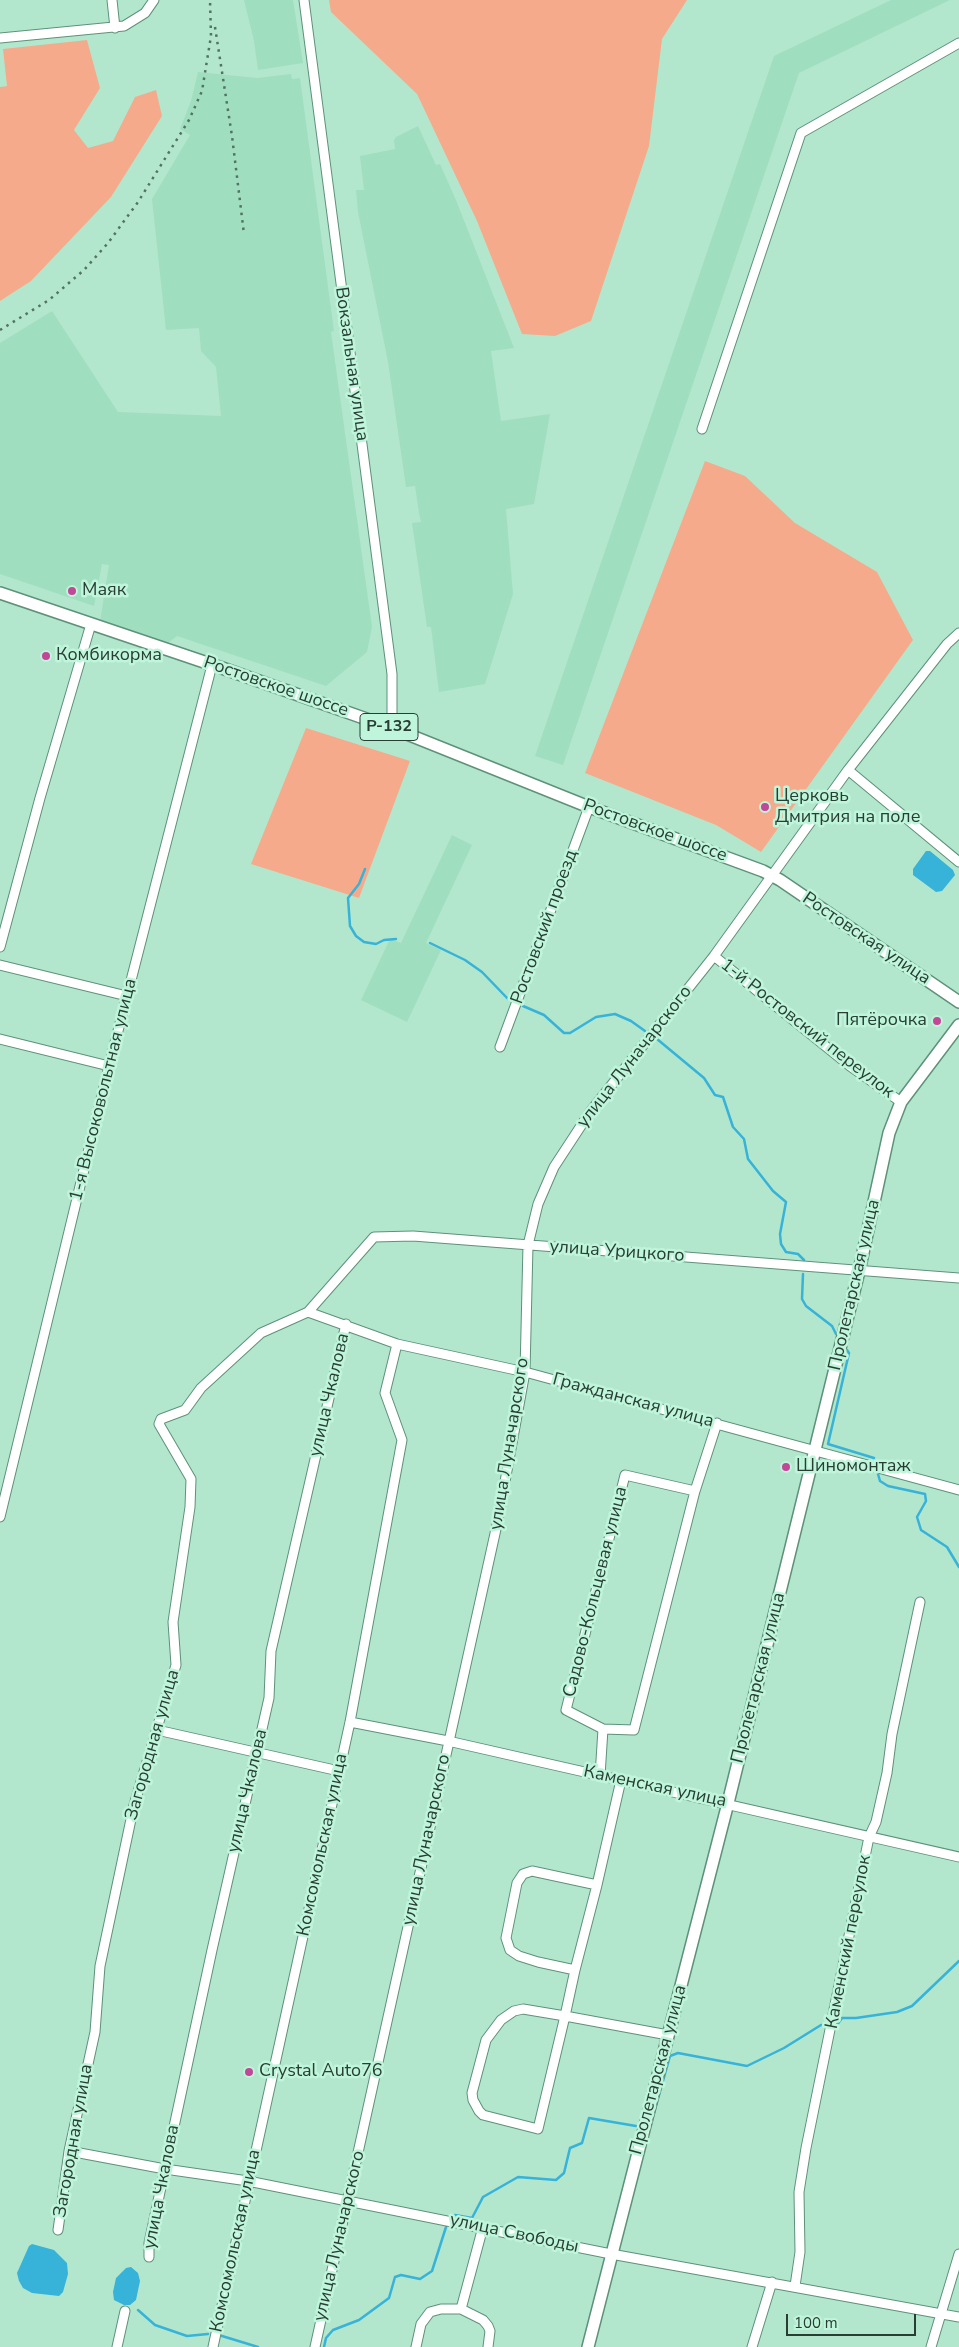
<!DOCTYPE html>
<html>
<head>
<meta charset="utf-8">
<style>
  body { margin:0 }
  #map { position:relative; width:959px; height:2347px; overflow:hidden; background:#b2e7cd; font-family:"Nunito Sans",sans-serif }
  canvas { display:block }
  .scale { position:absolute; left:786px; top:2314px; width:130px; height:22px; box-sizing:border-box; border:2px solid #283e33; border-top:0; padding-left:6px; font-size:15px; line-height:18px; white-space:nowrap; color:#283e33; -webkit-text-stroke:4px #bff5da; paint-order:stroke }
</style>
</head>
<body>
<div id="map">
<canvas width="959" height="2347"></canvas>
<div class="scale">100 m</div>
</div>
<script>
const g = document.querySelector('canvas').getContext('2d');
g.lineJoin = 'round';
function fillPath(path, color) { g.fillStyle = color; g.fill(path, 'evenodd'); }
const toPath = rows => new Path2D(rows.map(r => 'M' + r).join(''));
function stroke(path, color, width, dash) { g.strokeStyle = color; g.lineWidth = width; g.lineCap = dash ? 'butt' : 'round'; g.setLineDash(dash || []); g.stroke(path); }
function label(font, color, halo, rows, align = 'center') {
  g.font = font + ' "Nunito Sans",sans-serif'; g.lineWidth = 5; g.setLineDash([]); g.textBaseline = 'middle'; g.strokeStyle = halo; g.fillStyle = color; for (const [text, x, y, turn = 0] of rows) {
    g.save(); g.translate(x, y); g.rotate((+turn || 0) * Math.PI / 180); g.textAlign = isNaN(turn) ? turn : align; if (halo) g.strokeText(text, 0, 0); g.fillText(text, 0, 0); g.restore();
  }
}
fillPath(toPath([
  [244,0,293,0,303,63,258,70,254,41],
  [891,0,950,0,799,73,563,765,535,756,774,56],
  [198,72,257,78,291,74,292,79,300,78,334,331,331,332,372,627,367,652,326,686,177,636,167,644,100,622,109,565,102,564,94,606,0,574,0,343,52,311,118,412,221,416,216,367,201,351,199,328,166,330,152,199,190,135,180,129,191,101],
  [418,126,436,165,440,164,456,200,514,348,491,351,501,421,550,414,534,504,506,509,513,594,485,684,439,692,431,627,427,627,412,523,421,522,419,513,415,486,406,487,388,362,358,212,356,190,364,190,360,156,395,149,394,140,396,137],
  [452,835,472,845,426,943,441,950,407,1022,361,1000,390,939,401,943]
]), '#a0dec0');
fillPath(toPath([
  [329,0,687,0,662,39,649,146,591,321,555,336,522,334,477,221,417,94,331,12],
  [87,40,100,88,74,130,88,148,113,141,135,97,156,90,162,116,111,197,31,281,0,301,0,87,7,86,3,49],
  [705,461,745,476,795,523,877,572,913,640,761,852,716,825,585,773],
  [306,728,410,761,359,898,251,864]
]), '#f5ab8b');
fillPath(toPath([
  [926,851,930,851,953,870,955,875,942,891,936,892,913,875,913,869],
  [32,2244,54,2250,67,2263,68,2274,63,2292,59,2296,32,2293,23,2288,19,2281,17,2273,29,2246],
  [131,2267,138,2273,140,2281,136,2300,130,2305,124,2305,114,2300,113,2292,116,2278,126,2268]
]), '#37b2d9');
stroke(toPath([
  [365,869,359,884,348,898,350,926,356,936,364,942,376,944,384,940,396,939],
  [430,943,465,960,482,972,509,1000],
  [523,1006,544,1015,564,1033,570,1033,596,1017,615,1014,631,1021,645,1031],
  [657,1039,704,1078,715,1095,723,1097,733,1127,744,1139,748,1159,773,1191,786,1202,780,1234,781,1244,786,1252,798,1254,804,1260],
  [803,1274,802,1299,806,1306,832,1326,836,1334],
  [847,1350,849,1353,828,1444,874,1458],
  [878,1474,880,1481,888,1486,925,1494,926,1501,917,1517,921,1530,947,1547,959,1567],
  [837,2025,842,2018,856,2018,897,2012,912,2006,959,1961],
  [650,2127,670,2056,678,2053,747,2066,784,2048,821,2025,825,2025],
  [455,2215,472,2218,483,2197,518,2177,556,2180,564,2173,570,2148,582,2143,589,2118,636,2126],
  [138,2310,155,2325,187,2336,208,2334],
  [222,2336,258,2347],
  [324,2347,326,2338,333,2330,359,2320,389,2298,395,2277,401,2275,420,2279,432,2271,446,2227]
]), '#37b2d9', 2.5);
const minor = toPath([
  [112,0,115,28],
  [304,0,392,674,392,728],
  [0,38,124,26,145,13,154,0],
  [702,429,801,133,959,43],
  [848,770,959,862],
  [0,947,40,798,91,624],
  [714,956,850,1066,901,1102],
  [0,965,127,996],
  [0,1039,109,1066],
  [500,1047,589,807],
  [308,1312,397,1344,525,1372,959,1490],
  [695,1491,625,1475,566,1710,603,1729,634,1730,695,1491,717,1423],
  [0,1517,109,1066,212,665],
  [350,1722,448,1741,959,1857],
  [157,1730,339,1771],
  [600,1776,603,1729],
  [621,1780,597,1885,575,1970,565,2016,538,2129,483,2115,479,2111,473,2100,472,2093,486,2040,501,2020,514,2011,523,2009,565,2016,668,2035],
  [575,1970,538,1962,519,1956,510,1950,506,1938,517,1883,523,1874,532,1871,597,1885],
  [69,2151,165,2169,248,2181,611,2254,959,2317],
  [58,2230,69,2151,95,2032,100,1966,134,1805,176,1665,173,1622,190,1507,191,1479,159,1424,161,1419,185,1410,201,1388,261,1333,308,1312,374,1237,413,1236,959,1278],
  [149,2257,149,2243,212,1950,269,1698,271,1651,346,1324],
  [795,2286,800,2252,799,2192,806,2148,869,1837,876,1822,887,1773,892,1734,920,1602],
  [461,2309,483,2320,488,2326,490,2331,488,2347],
  [117,2347,125,2311],
  [213,2347,350,1722,402,1440,385,1393,397,1344],
  [315,2347,498,1520,525,1372,528,1245,538,1204,554,1167,590,1112,714,956,848,770,947,644,959,633],
  [416,2347,421,2324,430,2312,441,2309,461,2309,483,2227],
  [752,2347,772,2282],
  [931,2347,959,2254]
]);
const major = toPath([
  [0,593,222,668,392,728,589,807,763,871,780,880,959,1002],
  [588,2347,728,1803,859,1271,889,1133,901,1102,959,1025]
]);
stroke(minor, '#5e9179', 11);
stroke(major, '#5e9179', 14);
stroke(minor, '#fff', 9);
stroke(major, '#fff', 11);
stroke(toPath([
  [215,27,232,136,244,234],
  [0,330,49,300,84,270,108,243,138,202,189,120,202,91,211,36,210,0]
]), '#537262', 2.5, [2.5, 5]);
for (const [x, y, r, color] of [
  [72,591,5,"#c24798"],
  [46,656,5,"#c24798"],
  [765,807,5,"#c24798"],
  [937,1021,5,"#c24798"],
  [786,1467,5,"#c24798"],
  [249,2072,5,"#c24798"]
]) { const dot = new Path2D(); dot.arc(x, y, r, 0, 2 * Math.PI); g.fillStyle = color; g.fill(dot); stroke(dot, '#bff5da', 2); }
for (const [x, y, w] of [
  [389,727,58]
]) { const box = new Path2D(); box.roundRect(x - w / 2, y - 13.5, w, 27, 4); g.fillStyle = '#bff5da'; g.fill(box); stroke(box, '#283e33', 1); }
label('bold 16px', '#283e33', null, [
  ["Р-132",389,727]
]);
label('18px', '#283e33', '#bff5da', [
  ["Вокзальная улица",351,364,82],
  ["Ростовское шоссе",276,687,19],
  ["Ростовское шоссе",655,831,20],
  ["Ростовский проезд",545,927,-70],
  ["Ростовская улица",866,939,34],
  ["1-й Ростовский переулок",807,1029,38],
  ["улица Луначарского",635,1057,-52],
  ["1-я Высоковольтная улица",104,1090,-76],
  ["улица Урицкого",617,1252,4],
  ["Пролетарская улица",855,1285,-77],
  ["улица Чкалова",330,1395,-77],
  ["Гражданская улица",633,1401,15],
  ["улица Луначарского",510,1444,-81],
  ["Садово-Кольцевая улица",596,1592,-76],
  ["Пролетарская улица",759,1678,-76],
  ["Загородная улица",153,1745,-74],
  ["Каменская улица",655,1787,12],
  ["улица Чкалова",248,1791,-77],
  ["улица Луначарского",427,1840,-78],
  ["Комсомольская улица",323,1845,-78],
  ["Каменский переулок",849,1942,-79],
  ["Пролетарская улица",659,2070,-75],
  ["Загородная улица",74,2141,-80],
  ["улица Чкалова",162,2187,-79],
  ["улица Свободы",514,2234,12],
  ["улица Луначарского",340,2236,-77],
  ["Комсомольская улица",236,2241,-78]
]);
label('18px', '#283e33', '#bff5da', [
  ["Маяк",82,591],
  ["Комбикорма",56,656],
  ["Церковь",775,797],
  ["Дмитрия на поле",775,818],
  ["Пятёрочка",927,1021,"right"],
  ["Шиномонтаж",796,1467],
  ["Crystal Auto76",259,2072]
], 'left');
</script>
</body>
</html>
